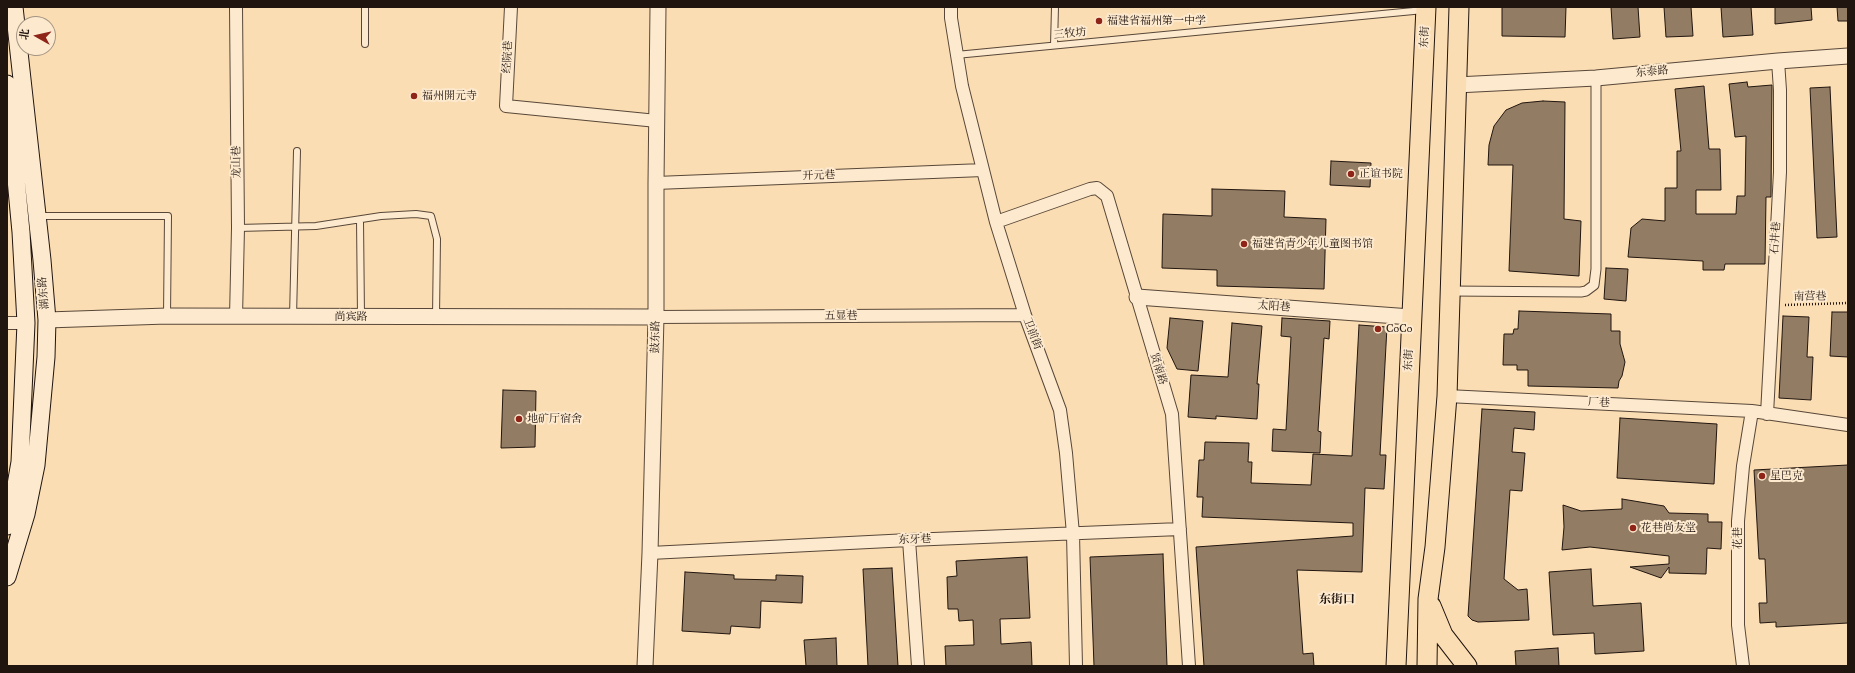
<!DOCTYPE html>
<html>
<head>
<meta charset="utf-8">
<style>
  body { margin:0 }
  #map { position:relative; width:1855px; height:673px; overflow:hidden; background:#fbddb3; font-family:"IM FELL Great Primer","Noto Serif SC",serif }
  canvas { display:block }
  .frame { position:absolute; inset:0; border:8px solid #21150f; pointer-events:none }
  .north { position:absolute; left:16px; top:16px; width:40px; height:40px; box-sizing:border-box; background:#fce9ce; border:1px solid #a49482; border-radius:50%; rotate:278deg; font-size:11px; font-weight:700; line-height:16px; text-align:center; color:#21150f }
  .north::after { content:''; display:block; margin:auto; width:14px; height:18px; background:#8f2418; clip-path:polygon(50% 0,100% 100%,50% 72%,0 100%) }
</style>
</head>
<body>
<div id="map">
<canvas width="1855" height="673"></canvas>
<div class="frame"></div>
<div class="north">北</div>
</div>
<script>
const g = document.querySelector('canvas').getContext('2d');
g.lineJoin = 'round';
function fillPath(path, color) { g.fillStyle = color; g.fill(path, 'evenodd'); }
const toPath = rows => new Path2D(rows.map(r => 'M' + r).join(''));
function stroke(path, color, width, dash) { g.strokeStyle = color; g.lineWidth = width; g.lineCap = dash ? 'butt' : 'round'; g.setLineDash(dash || []); g.stroke(path); }
function label(font, color, halo, rows, align = 'center') {
  g.font = font + ' "IM FELL Great Primer","Noto Serif SC",serif'; g.lineWidth = 4; g.setLineDash([]); g.textBaseline = 'middle'; g.strokeStyle = halo; g.fillStyle = color; for (const [text, x, y, turn = 0] of rows) {
    g.save(); g.translate(x, y); g.rotate((+turn || 0) * Math.PI / 180); g.textAlign = isNaN(turn) ? turn : align; if (halo) g.strokeText(text, 0, 0); g.fillText(text, 0, 0); g.restore();
  }
}
const building = toPath([
  [1502,7,1566,7,1565,37,1502,36,1502,7],
  [1611,7,1638,7,1640,37,1613,39,1611,7],
  [1664,7,1691,7,1693,36,1666,37,1664,7],
  [1721,7,1751,7,1753,35,1723,37,1721,7],
  [1775,7,1811,7,1812,20,1775,24,1775,7],
  [1837,7,1848,7,1848,21,1838,21,1837,7],
  [1747,82,1748,87,1772,85,1771,197,1766,197,1765,264,1725,264,1724,270,1703,270,1703,261,1628,257,1631,228,1642,219,1665,221,1665,188,1677,188,1677,151,1681,151,1675,89,1704,86,1709,149,1720,149,1721,190,1696,190,1696,214,1736,214,1737,196,1745,196,1746,136,1735,137,1729,84,1747,82],
  [1830,87,1837,237,1817,238,1810,88,1830,87],
  [1543,101,1565,102,1564,219,1581,221,1579,276,1509,271,1513,165,1488,165,1489,145,1494,126,1506,110,1522,103,1543,101],
  [1331,161,1371,163,1370,187,1330,185,1331,161],
  [1212,189,1285,191,1284,217,1326,219,1324,289,1217,286,1217,270,1162,268,1163,214,1212,216,1212,189],
  [1606,268,1628,269,1626,301,1604,299,1606,268],
  [1519,311,1611,314,1611,331,1620,331,1620,344,1625,362,1622,376,1619,381,1618,388,1528,386,1528,370,1517,370,1517,365,1503,365,1504,334,1513,334,1514,329,1518,329,1519,311],
  [1832,312,1848,312,1848,357,1830,356,1832,312],
  [1783,316,1809,317,1807,357,1813,357,1811,400,1779,398,1783,316],
  [1170,318,1203,321,1198,371,1177,369,1167,348,1170,318],
  [1282,318,1330,321,1329,339,1324,338,1318,431,1321,432,1320,453,1272,451,1273,429,1286,430,1291,337,1281,336,1282,318],
  [1232,323,1262,326,1257,384,1259,384,1257,419,1216,416,1216,419,1188,417,1191,375,1228,377,1232,323],
  [1359,325,1387,327,1380,455,1386,455,1384,489,1365,488,1362,572,1297,570,1303,654,1313,653,1314,666,1204,666,1196,547,1353,536,1353,523,1202,517,1203,497,1197,497,1199,460,1204,460,1205,442,1249,443,1248,462,1252,462,1251,483,1311,485,1313,454,1352,456,1359,325],
  [503,390,536,391,535,447,501,448,503,390],
  [1482,409,1535,412,1534,430,1514,428,1512,452,1525,453,1522,491,1510,490,1504,579,1518,590,1527,589,1529,620,1478,622,1472,620,1468,616,1482,409],
  [1620,418,1717,424,1714,484,1617,478,1620,418],
  [1848,465,1848,623,1776,627,1776,622,1760,623,1759,603,1767,603,1765,559,1759,559,1754,470,1848,465],
  [1622,499,1664,506,1669,513,1708,514,1708,522,1722,522,1721,549,1707,548,1706,574,1669,573,1669,567,1661,578,1630,567,1669,564,1669,556,1590,547,1562,550,1564,527,1563,505,1581,511,1622,509,1622,499],
  [1163,554,1167,666,1094,666,1090,557,1163,554],
  [1027,557,1030,618,1000,619,1001,644,1031,642,1032,666,946,666,945,646,974,645,973,620,959,621,958,609,948,609,947,577,957,576,956,561,1027,557],
  [892,568,898,666,868,666,863,569,892,568],
  [1591,569,1593,606,1641,603,1644,651,1595,654,1594,633,1553,635,1549,572,1591,569],
  [685,572,734,575,734,579,776,580,776,575,803,576,802,603,761,601,760,628,731,626,730,634,682,631,685,572],
  [836,638,837,666,806,666,804,640,836,638],
  [1558,648,1559,666,1516,666,1515,651,1558,648]
]);
fillPath(building, '#927d64');
stroke(building, '#21150f', 1);
const service = toPath([
  [365,7,365,44],
  [1054,45,1055,7],
  [956,55,1424,10],
  [38,216,168,216,167,316],
  [360,220,361,316],
  [238,228,316,226,381,216,416,214,431,216,437,239,436,316],
  [293,317,297,151]
]);
const pedestrian = toPath([
  [1450,291,1581,292,1586,291,1594,285,1596,269,1596,78]
]);
const minor = toPath([
  [236,7,238,228,236,317],
  [511,7,506,106,657,121],
  [951,7,951,18,962,86,996,222,1025,315,1060,410,1066,453,1073,534,1076,666],
  [656,183,983,170],
  [996,222,1090,189,1097,188,1107,196,1172,414,1189,666],
  [656,317,1025,315],
  [7,323,26,323],
  [1447,396,1752,411,1848,425],
  [1767,414,1780,172,1780,90,1778,61],
  [909,540,918,666],
  [650,553,909,540,1180,529],
  [1743,666,1738,625,1738,521,1743,466,1752,411]
]);
const tertiary = toPath([
  [1456,85,1596,78,1778,61,1848,56],
  [1137,297,1411,317],
  [47,320,167,316,656,317],
  [645,666,650,553,656,317,656,183,658,7]
]);
const secondary = toPath([
  [7,84,21,232,26,323,20,462,12,508,7,526],
  [7,577,26,514,36,465,46,357,47,320,42,260,14,7]
]);
const primary = toPath([
  [1431,606,1443,635,1467,666],
  [1396,666,1426,7],
  [1427,666,1428,599,1435,547,1447,396,1459,7]
]);
stroke(service, '#584738', 8);
stroke(pedestrian, '#584738', 11);
stroke(minor, '#584738', 14);
stroke(tertiary, '#584738', 17);
stroke(secondary, '#21150f', 19);
stroke(primary, '#21150f', 21);
stroke(toPath([
  [1785,305,1848,303]
]), '#21150f', 2.5, [1, 2]);
stroke(service, '#fce9ce', 6);
stroke(pedestrian, '#fce9ce', 9);
stroke(minor, '#fce9ce', 12);
stroke(tertiary, '#fce9ce', 15);
stroke(secondary, '#fce9ce', 17);
stroke(primary, '#fbddb3', 19);
for (const [x, y, r, color] of [
  [1099,21,4,"#8f2418"],
  [414,96,4,"#8f2418"],
  [1351,174,4,"#8f2418"],
  [1244,244,4,"#8f2418"],
  [1378,329,4,"#8f2418"],
  [519,419,4,"#8f2418"],
  [1762,476,4,"#8f2418"],
  [1633,528,4,"#8f2418"]
]) { const dot = new Path2D(); dot.arc(x, y, r, 0, 2 * Math.PI); g.fillStyle = color; g.fill(dot); stroke(dot, '#fce9ce', 1.5); }
label('11px', '#21150f', '#fce9ce', [
  ["福建省福州第一中学",1107,21],
  ["福州開元寺",422,96],
  ["正谊书院",1359,174],
  ["福建省青少年儿童图书馆",1252,244],
  ["CoCo",1386,329],
  ["地矿厅宿舍",527,419],
  ["星巴克",1770,476],
  ["花巷尚友堂",1641,528]
], 'left');
label('11px', '#21150f', '#fce9ce', [
  ["三牧坊",1070,34,-6],
  ["东街",1425,37,-87],
  ["经院巷",508,57,-87],
  ["东泰路",1652,72,-5],
  ["龙山巷",237,162,-91],
  ["开元巷",819,176,-2],
  ["石井巷",1776,238,-86],
  ["湖东路",44,293,-95],
  ["南营巷",1810,297,-1],
  ["太阳巷",1274,307,4],
  ["五显巷",841,316],
  ["尚宾路",351,317],
  ["卫前街",1032,334,69],
  ["鼓东路",656,337,-89],
  ["东街",1409,360,-87],
  ["贤南路",1158,369,73],
  ["厂巷",1599,403,3],
  ["花巷",1738,538,-90],
  ["东牙巷",915,540,-2]
]);
label('bold 12px', '#21150f', '#fce9ce', [
  ["东街口",1337,600]
]);
</script>
</body>
</html>
